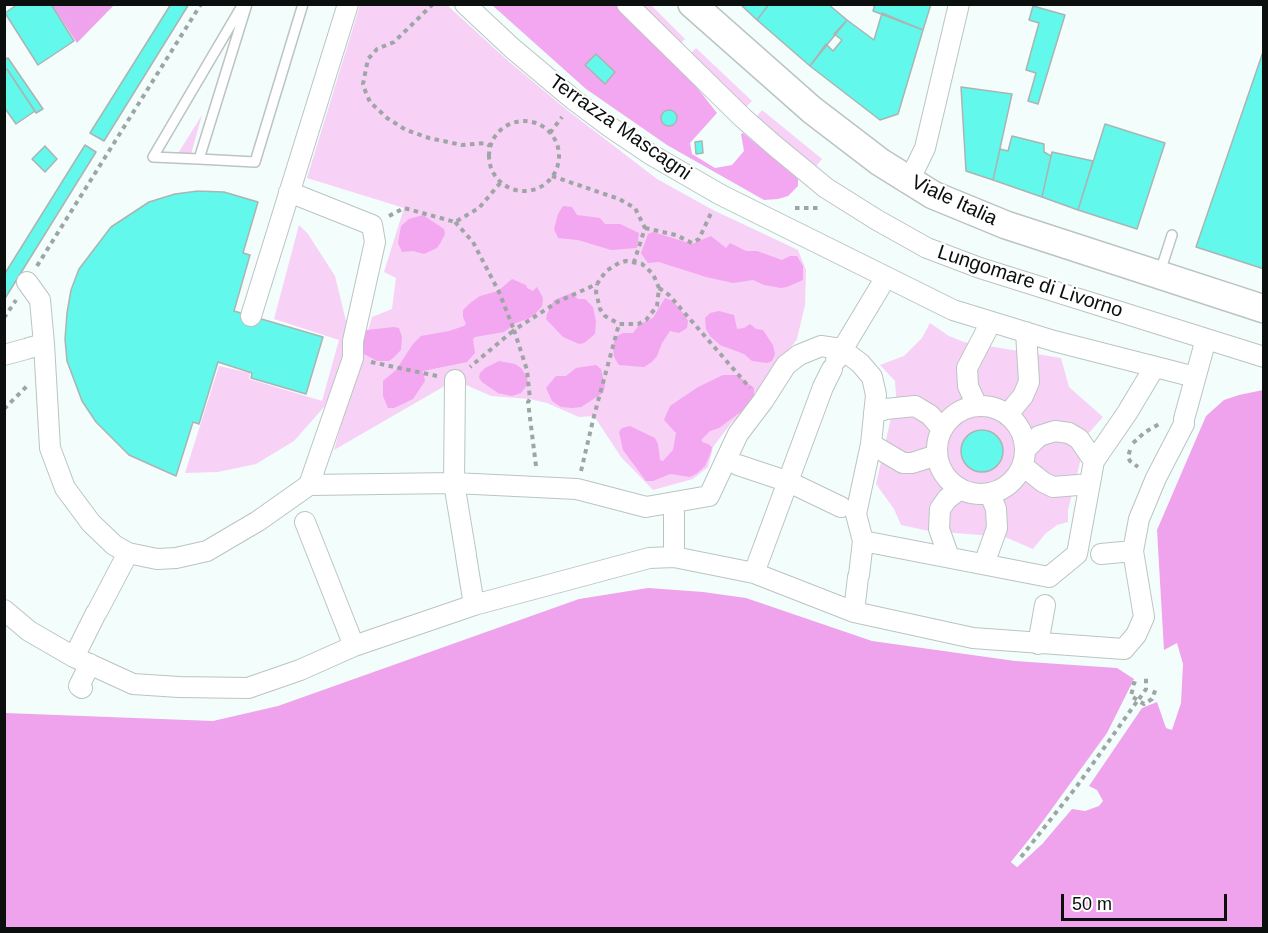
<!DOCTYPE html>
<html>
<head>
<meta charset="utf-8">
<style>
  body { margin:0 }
  #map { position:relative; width:1268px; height:933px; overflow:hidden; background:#f3fdfc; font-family:Arial,sans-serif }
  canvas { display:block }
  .frame { position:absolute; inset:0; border:6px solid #0b0f0e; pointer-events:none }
  .scale { position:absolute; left:1061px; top:894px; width:166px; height:27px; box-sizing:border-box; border:3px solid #0b0f0e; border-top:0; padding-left:8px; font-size:18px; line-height:21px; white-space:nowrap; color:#0b0f0e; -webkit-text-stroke:4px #fff; paint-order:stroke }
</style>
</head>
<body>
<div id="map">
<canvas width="1268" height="933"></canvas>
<div class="frame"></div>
<div class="scale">50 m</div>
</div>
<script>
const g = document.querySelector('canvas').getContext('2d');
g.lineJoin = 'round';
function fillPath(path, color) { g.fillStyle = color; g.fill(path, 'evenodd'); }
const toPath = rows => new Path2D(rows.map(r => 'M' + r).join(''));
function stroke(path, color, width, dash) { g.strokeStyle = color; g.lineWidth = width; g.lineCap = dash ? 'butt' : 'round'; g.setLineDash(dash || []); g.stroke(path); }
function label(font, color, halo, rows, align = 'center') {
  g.font = font + ' Arial,sans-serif'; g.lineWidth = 4.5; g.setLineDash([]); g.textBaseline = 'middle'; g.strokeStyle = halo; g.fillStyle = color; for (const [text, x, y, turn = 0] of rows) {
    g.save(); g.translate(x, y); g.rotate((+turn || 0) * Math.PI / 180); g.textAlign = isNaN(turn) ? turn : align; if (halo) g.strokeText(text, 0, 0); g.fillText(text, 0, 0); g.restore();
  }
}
fillPath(toPath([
  [360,5,447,5,506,59,567,110,657,179,713,210,798,250,806,270,805,305,797,339,742,415,732,422,713,447,708,467,693,479,653,490,621,457,594,416,579,417,547,403,530,399,491,396,455,380,334,450,372,317,392,309,396,278,384,272,404,208,307,178],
  [635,5,651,5,685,39,677,47],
  [696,48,752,101,743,110,687,57],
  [762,110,822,159,814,169,754,120],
  [202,115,191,154,177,155],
  [299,225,308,234,335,276,346,321,343,366,324,407,294,441,256,464,218,472,185,473,219,366,250,373,249,379,322,401,339,340,274,319],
  [930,323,949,336,964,342,1061,358,1069,387,1103,417,1087,435,1068,510,1068,522,1057,525,1045,534,1033,549,1005,537,929,531,901,525,894,509,876,484,896,396,895,381,880,365,904,356,922,338]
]), '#f8d1f6');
fillPath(toPath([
  [492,5,616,5,676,61,717,113,690,143,692,154,715,168,732,165,744,151,741,134,743,133,798,179,798,186,788,196,778,199,764,200,667,145,586,89],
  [563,206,572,207,577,215,600,218,605,224,620,224,639,233,637,248,611,250,578,240,558,238,554,229,558,214],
  [423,215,444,229,445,234,441,242,437,248,424,254,413,251,402,252,398,243,401,226,409,219],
  [653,232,692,244,711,236,726,248,730,243,746,251,757,251,782,260,790,256,797,256,803,266,803,280,787,287,781,288,764,285,753,280,733,283,706,277,659,262,648,263,641,253,648,234],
  [512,279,526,285,527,288,533,291,537,287,543,298,542,306,538,311,530,318,516,323,504,332,475,337,473,339,475,353,467,362,423,371,425,381,413,399,394,408,388,408,383,396,383,381,396,370,413,344,421,336,449,331,464,326,466,324,463,317,463,310,470,303,480,296,498,291],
  [572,293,578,299,585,299,593,307,596,322,595,334,584,343,579,344,563,337,546,319,547,314,554,300],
  [665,298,673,301,683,313,688,321,687,328,679,333,670,331,662,343,657,356,652,362,644,367,619,365,614,357,613,347,615,337,623,333,633,333,640,324,653,318],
  [719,311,734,315,737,329,744,328,750,324,756,329,763,330,773,345,775,354,772,361,767,363,752,361,744,354,720,345,710,336,706,329,705,318,710,313],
  [394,327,399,328,402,337,401,350,393,358,389,361,377,361,364,354,359,354,359,337,366,330],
  [499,361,515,364,521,368,527,377,528,384,521,393,512,396,498,393,482,382,479,378,480,373,485,368],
  [596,365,601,369,605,386,603,393,581,407,573,408,561,407,552,401,546,388,556,376,566,376,576,368],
  [723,375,737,375,754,388,754,396,750,405,719,428,710,431,702,439,702,442,708,444,712,447,711,452,705,466,696,474,690,477,670,474,653,481,646,481,623,450,619,432,622,428,630,426,655,438,658,444,660,460,663,461,673,450,676,433,664,420,670,406,698,387]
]), '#f2a7f0');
fillPath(toPath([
  [52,5,114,5,77,43],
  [1263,390,1263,928,5,928,5,713,213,721,278,706,579,599,648,588,703,592,746,598,872,641,1015,661,1117,668,1134,679,1107,733,1027,843,1011,862,1017,867,1043,843,1072,809,1085,811,1099,806,1103,801,1097,790,1089,786,1142,708,1157,702,1166,728,1172,730,1181,703,1183,664,1177,643,1164,650,1157,530,1206,416,1224,400,1239,395]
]), '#eea3ec');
fillPath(toPath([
  [1081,774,1030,845,1015,862,1017,863,1040,841,1068,809,1043,843,1017,867,1011,862]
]), '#f3fdfc');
const building = toPath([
  [18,4,51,4,74,41,38,65,5,13,18,4],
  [171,4,189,4,104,141,90,133,171,4],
  [740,4,769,4,757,20,740,4],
  [769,4,828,4,847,20,810,66,757,20,769,4],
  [875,4,931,4,923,30,873,11,875,4],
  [1033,6,1065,15,1038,104,1028,101,1036,73,1026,70,1039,23,1029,20,1033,6],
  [882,13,923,30,898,114,880,120,810,66,826,44,833,51,842,40,834,34,847,20,874,40,882,13],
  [1264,49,1264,269,1196,247,1264,49],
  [596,54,615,72,605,84,585,65,596,54],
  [8,58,43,109,36,113,7,69,4,70,4,60,8,58],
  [7,69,35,111,16,124,4,107,4,70,7,69],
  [961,87,1012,94,993,180,966,171,961,87],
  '661 118a8 8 0 1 1 16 0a8 8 0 1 1-16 0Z',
  [1105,124,1165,143,1137,229,1078,210,1105,124],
  [1012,136,1044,144,1044,152,1051,156,1042,197,993,180,1000,149,1008,151,1012,136],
  [702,141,703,153,696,154,695,142,702,141],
  [85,145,96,152,4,300,4,275,85,145],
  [45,146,57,159,45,172,32,159,45,146],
  [1052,152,1093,161,1078,210,1042,197,1052,152],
  [198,191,224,192,258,202,243,253,250,255,234,311,323,337,306,394,251,378,252,373,218,362,199,424,193,422,176,476,129,455,96,422,82,401,67,361,65,339,67,313,71,290,79,269,111,227,149,202,175,194,198,191],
  '961 451a21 21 0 1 1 42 0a21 21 0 1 1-42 0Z'
]);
fillPath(building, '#62f8eb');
stroke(building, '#abb4b3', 1.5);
const lane = toPath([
  [247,4,199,159,255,162,303,4],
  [199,159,153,157,243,4],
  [1160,272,1172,235]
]);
const street = toPath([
  [465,4,512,48,574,100,610,127,650,154,721,195,953,310,1054,341,1195,377],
  [627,4,743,118,775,146,826,188,877,220,927,248,980,268,1264,357],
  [909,181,925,148,959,4],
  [289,192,372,225,375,242,353,341,353,358,309,485],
  [27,282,40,300,44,344],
  [251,316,348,4],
  [29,348,44,344,50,448,65,488,91,523,114,545,128,553,157,559,176,558,207,551,258,521,309,485,454,483,577,489,646,507,709,496,738,434,763,401,786,365,799,355,821,346,841,349,860,363,872,377,876,395,871,444,856,514,863,541,1049,577,1077,554,1094,461,1127,413,1154,368],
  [4,355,26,349],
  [836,360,886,277],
  [455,380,454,483,466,555],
  '937 450a44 44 0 1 1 88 0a44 44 0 1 1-88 0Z',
  [977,406,968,386,967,368,991,322],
  [874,413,886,409,915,406,930,415,942,429],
  [1008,414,1023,396,1029,382,1026,332],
  [1184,419,1206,339],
  [871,444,903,463,912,463,937,455],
  [1026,449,1039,436,1055,431,1069,433,1079,439,1094,461],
  [738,465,789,482,841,507],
  [1023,466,1043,482,1053,487,1090,484],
  [674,512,674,557],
  [305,522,354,646],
  [1101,554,1133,551],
  [466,556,474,605],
  [949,557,939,529,940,509,947,499,960,489],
  [984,564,997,528,996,509,990,494],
  [754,573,823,387,832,369],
  [859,575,863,541],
  [4,610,29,631,74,657,133,684,179,687,248,688,300,670,354,646,474,605,649,558,674,557,754,573,854,612,973,638,1124,649,1136,635,1144,617,1133,551,1139,519,1156,478,1184,424],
  [97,612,128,553],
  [854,612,858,577],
  [1038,644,1045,605],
  [74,657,96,613],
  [82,688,79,686,90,664]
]);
const secondary = toPath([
  [692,4,812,110,880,162,933,195,1006,225,1264,309]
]);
stroke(lane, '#bbc4c3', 12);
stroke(street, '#bbc4c3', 22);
stroke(secondary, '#bbc4c3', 30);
stroke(toPath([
  [433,4,394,42,377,49,368,59,363,84,366,93,370,102,387,118,406,130,429,138,462,145,485,143,490,146],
  '489 156a35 35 0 1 1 70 0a35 35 0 1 1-70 0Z',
  [550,133,562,117],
  [552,176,619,199,635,208,645,228,634,262],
  [795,208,818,208],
  [389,216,404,208,455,222,479,208,501,182],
  [455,222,473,242,499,292,514,330,470,367],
  [645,228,676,235,692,243,699,239,711,213],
  [37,266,201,4],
  [659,288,669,295,750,388],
  [4,318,16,300],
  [371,362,437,376],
  [4,409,27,386],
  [1133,443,1145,432,1161,423],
  [1130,450,1128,457,1130,461,1138,467],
  [536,466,528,402,530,399,527,370,514,330,559,301,597,284,606,271,619,263,626,261,642,264,653,274,659,288,657,306,646,320,638,324,619,324,605,316,600,309,596,292,597,284],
  [581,471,594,416,619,324],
  [1136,684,1134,683,1131,696,1144,704,1152,699,1156,688],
  [1139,699,1146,689,1146,677],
  [1021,857,1077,786,1138,700]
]), '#9ea6a5', 4, [4.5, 4.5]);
stroke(lane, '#fff', 9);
stroke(street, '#fff', 20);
stroke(secondary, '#fff', 27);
label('20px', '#0b0f0e', '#fff', [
  ["Terrazza Mascagni",620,128,35],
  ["Viale Italia",954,201,25],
  ["Lungomare di Livorno",1030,282,18]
]);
</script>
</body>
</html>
